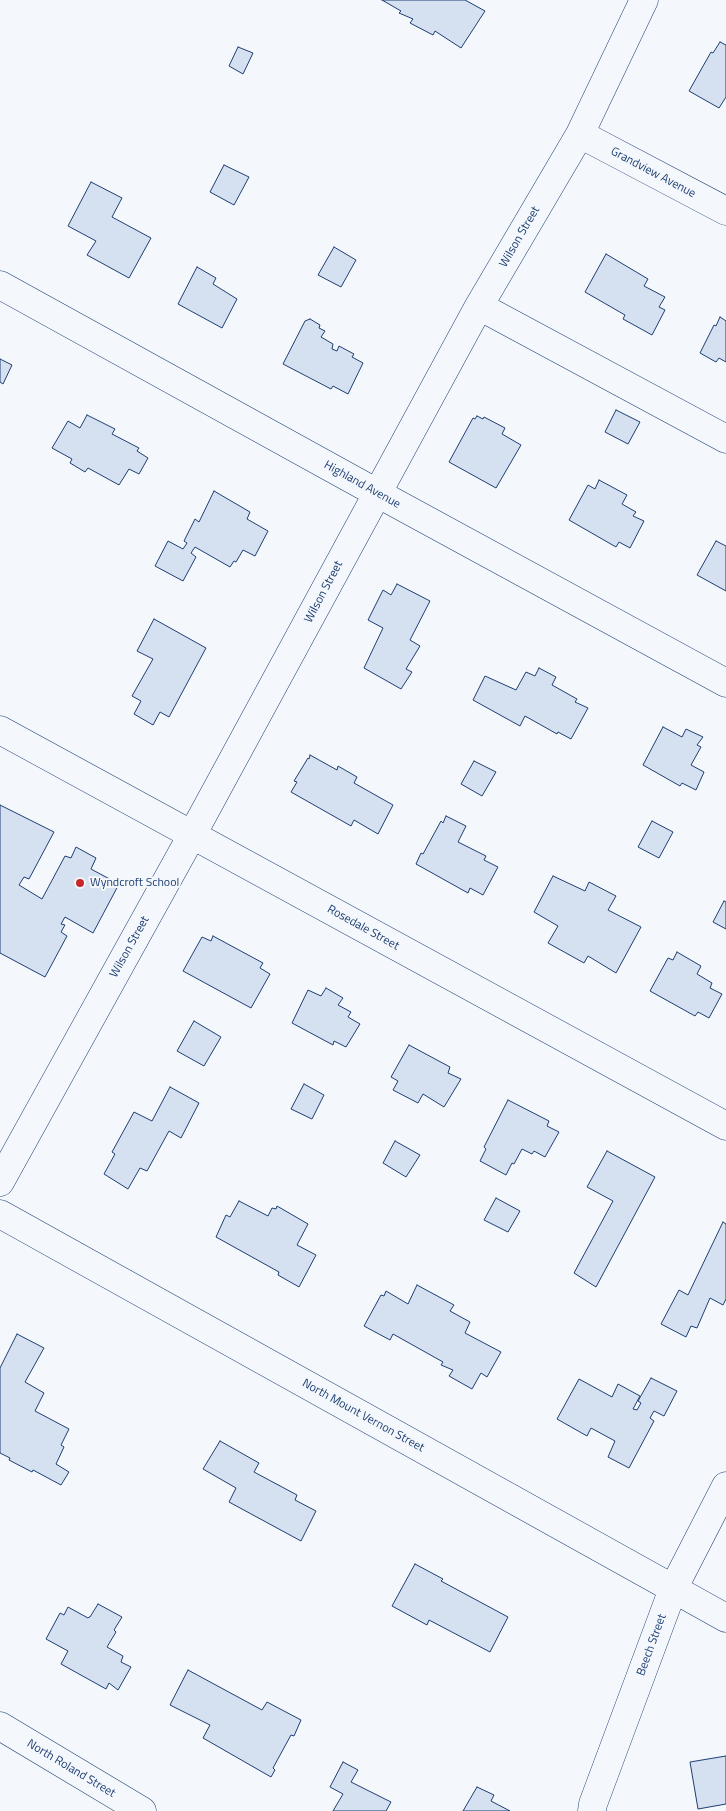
<!DOCTYPE html>
<html>
<head>
<meta charset="utf-8">
<style>
  body { margin:0 }
  canvas { display:block; background:#f4f7fb }
</style>
</head>
<body>
<canvas width="726" height="1811"></canvas>
<script>
const g = document.querySelector('canvas').getContext('2d');
g.lineJoin = 'round';
function fillPath(path, color) { g.fillStyle = color; g.fill(path, 'evenodd'); }
const toPath = rows => new Path2D(rows.map(r => 'M' + r).join(''));
function stroke(path, color, width, dash) { g.strokeStyle = color; g.lineWidth = width; g.lineCap = dash ? 'butt' : 'round'; g.setLineDash(dash || []); g.stroke(path); }
function label(font, color, halo, rows, align = 'center') {
  g.font = font + ' "Titillium Web",sans-serif'; g.lineWidth = 4; g.setLineDash([]); g.textBaseline = 'middle'; g.strokeStyle = halo; g.fillStyle = color; for (const [text, x, y, turn = 0] of rows) {
    g.save(); g.translate(x, y); g.rotate((+turn || 0) * Math.PI / 180); g.textAlign = isNaN(turn) ? turn : align; if (halo) g.strokeText(text, 0, 0); g.fillText(text, 0, 0); g.restore();
  }
}
const building = toPath([
  [382,0,465,0,485,11,461,48,435,31,433,35,410,23,413,19,399,13,401,11,382,0],
  [720,42,726,45,726,97,719,108,689,91,711,52,713,53,720,42],
  [238,47,253,53,243,74,229,66,238,47],
  [224,165,249,177,234,205,210,192,224,165],
  [91,182,122,198,112,217,151,238,129,278,87,255,96,241,68,226,91,182],
  [334,247,356,260,341,287,318,275,334,247],
  [606,254,648,279,644,286,665,297,659,307,665,310,652,335,623,319,625,315,585,292,606,254],
  [197,267,216,278,213,284,237,299,222,328,178,304,197,267],
  [720,317,726,321,726,362,719,358,716,362,700,353,714,325,716,326,720,317],
  [310,319,320,325,319,328,325,331,321,337,333,344,332,349,337,351,339,346,354,354,352,357,363,363,348,394,333,386,331,389,283,364,305,321,310,319],
  [0,359,12,365,3,384,0,382,0,359],
  [616,410,640,422,628,444,605,432,616,410],
  [87,415,115,429,112,434,139,448,137,451,148,458,139,474,129,469,119,485,88,468,85,472,70,463,72,459,52,448,68,421,80,428,87,415],
  [477,416,483,419,484,417,505,428,502,434,521,445,496,488,449,462,473,418,475,419,477,416],
  [599,480,627,495,622,504,636,512,633,516,644,521,630,548,619,542,616,547,569,520,588,485,595,489,599,480],
  [214,491,250,512,247,519,268,531,255,556,243,550,236,562,234,561,230,567,195,547,191,553,196,557,183,581,155,566,168,541,183,549,187,543,184,541,195,519,199,522,214,491],
  [716,541,726,546,726,591,697,575,716,541],
  [397,584,430,601,410,640,420,646,406,669,412,672,401,689,364,668,383,628,368,620,383,590,391,595,397,584],
  [154,619,206,648,169,717,160,712,153,725,134,714,141,701,132,696,153,659,137,651,154,619],
  [539,668,556,677,552,685,577,699,575,702,588,708,571,739,558,732,557,734,525,716,520,726,473,700,485,676,516,690,526,672,535,676,539,668],
  [663,727,682,737,686,729,703,737,697,745,701,747,691,765,704,772,696,790,682,783,680,786,643,765,663,727],
  [310,755,337,770,338,766,357,777,354,783,393,805,378,834,354,820,351,826,291,792,297,782,294,781,308,758,309,759,310,755],
  [474,761,496,772,482,796,461,784,474,761],
  [0,805,54,832,29,879,24,877,19,885,42,899,65,856,71,858,76,847,96,858,91,869,119,884,93,933,65,917,61,924,65,925,61,932,67,936,45,977,0,953,0,805],
  [446,816,466,826,458,842,486,856,484,860,498,867,483,895,470,888,468,893,416,864,421,853,423,854,441,821,443,823,446,816],
  [652,821,673,832,659,858,638,847,652,821],
  [553,876,585,891,589,882,616,896,608,910,641,927,616,973,588,956,584,963,548,943,558,926,534,912,553,876],
  [724,901,726,902,726,929,713,922,724,901],
  [213,936,263,963,260,968,270,974,251,1008,183,971,202,937,211,941,213,936],
  [677,952,701,966,697,974,712,983,710,988,722,994,709,1018,698,1012,695,1016,650,991,668,958,673,960,677,952],
  [326,988,343,998,338,1005,351,1012,348,1017,360,1024,346,1047,334,1041,333,1045,292,1023,308,990,321,996,326,988],
  [194,1021,221,1037,204,1066,177,1051,194,1021],
  [409,1045,450,1067,448,1073,461,1079,444,1107,423,1094,418,1103,393,1090,398,1081,391,1077,409,1045],
  [304,1084,324,1095,312,1119,291,1109,304,1084],
  [170,1087,199,1103,181,1138,169,1131,147,1171,140,1168,128,1189,104,1174,115,1154,112,1152,134,1112,152,1121,170,1087],
  [508,1100,549,1121,547,1126,559,1132,545,1157,534,1151,532,1154,522,1149,514,1164,512,1163,506,1175,480,1161,486,1149,484,1147,508,1100],
  [395,1141,420,1155,406,1177,383,1163,395,1141],
  [607,1151,655,1177,596,1287,574,1273,613,1201,587,1187,607,1151],
  [496,1198,520,1211,508,1232,484,1220,496,1198],
  [239,1201,268,1216,272,1208,276,1209,277,1206,308,1224,297,1245,316,1255,299,1287,278,1275,279,1272,216,1237,226,1215,230,1217,239,1201],
  [723,1222,726,1224,726,1299,723,1305,710,1298,697,1328,691,1326,686,1337,661,1324,679,1290,688,1295,723,1222],
  [417,1285,454,1305,450,1311,470,1322,465,1333,501,1352,487,1377,481,1373,472,1389,449,1376,453,1370,441,1365,443,1362,393,1334,390,1340,364,1326,381,1295,384,1296,386,1291,408,1304,417,1285],
  [17,1334,44,1348,25,1382,44,1393,35,1411,69,1429,61,1445,64,1447,56,1464,69,1472,61,1485,33,1470,32,1472,9,1460,10,1458,0,1453,0,1368,17,1334],
  [651,1378,677,1391,664,1416,654,1411,650,1418,654,1421,629,1468,608,1457,615,1441,591,1428,587,1436,557,1419,579,1379,612,1397,618,1384,640,1396,633,1409,637,1410,641,1403,638,1401,651,1378],
  [220,1441,259,1463,254,1472,297,1495,295,1500,316,1511,301,1541,229,1502,236,1488,203,1469,220,1441],
  [415,1564,443,1579,441,1581,508,1617,490,1652,429,1620,427,1625,392,1606,415,1564],
  [98,1604,122,1617,114,1630,116,1632,107,1647,123,1656,121,1662,131,1667,118,1690,109,1683,106,1689,61,1664,68,1651,46,1639,60,1613,64,1615,68,1607,88,1618,89,1617,90,1617,98,1604],
  [188,1670,262,1710,267,1702,301,1720,294,1736,291,1735,273,1768,275,1770,271,1777,203,1738,210,1725,170,1705,188,1670],
  [726,1756,726,1804,698,1809,690,1762,726,1756],
  [343,1762,358,1770,351,1782,391,1802,386,1811,333,1811,343,1794,330,1787,343,1762],
  [477,1787,494,1795,491,1801,510,1811,463,1811,477,1787]
]);
fillPath(building, '#d5e0f0');
stroke(building, '#1d3f73', 1);
const minor = toPath([
  [580,134,726,211],
  [0,285,377,493,726,683],
  [479,306,726,439],
  [0,730,726,1126],
  [0,1182,192,835,479,306,580,134,644,0],
  [0,1214,726,1618],
  [0,1726,142,1811],
  [592,1811,593,1804,673,1589,726,1486]
]);
stroke(minor, '#1d3f73', 29);
stroke(minor, '#f4f7fb', 28);
for (const [x, y, r, color] of [
  [80,883,5,"#c62828"]
]) { const dot = new Path2D(); dot.arc(x, y, r, 0, 2 * Math.PI); g.fillStyle = color; g.fill(dot); stroke(dot, '#f4f7fb', 2); }
label('12px', '#1d3f73', '#f4f7fb', [
  ["Grandview Avenue",653,173,28],
  ["Wilson Street",520,237,-60],
  ["Highland Avenue",362,485,29],
  ["Wilson Street",324,592,-62],
  ["Rosedale Street",363,928,29],
  ["Wilson Street",130,947,-61],
  ["North Mount Vernon Street",363,1416,29],
  ["Beech Street",652,1645,-70],
  ["North Roland Street",71,1769,31]
]);
label('12px', '#1d3f73', '#f4f7fb', [
  ["Wyndcroft School",90,883]
], 'left');
</script>
</body>
</html>
